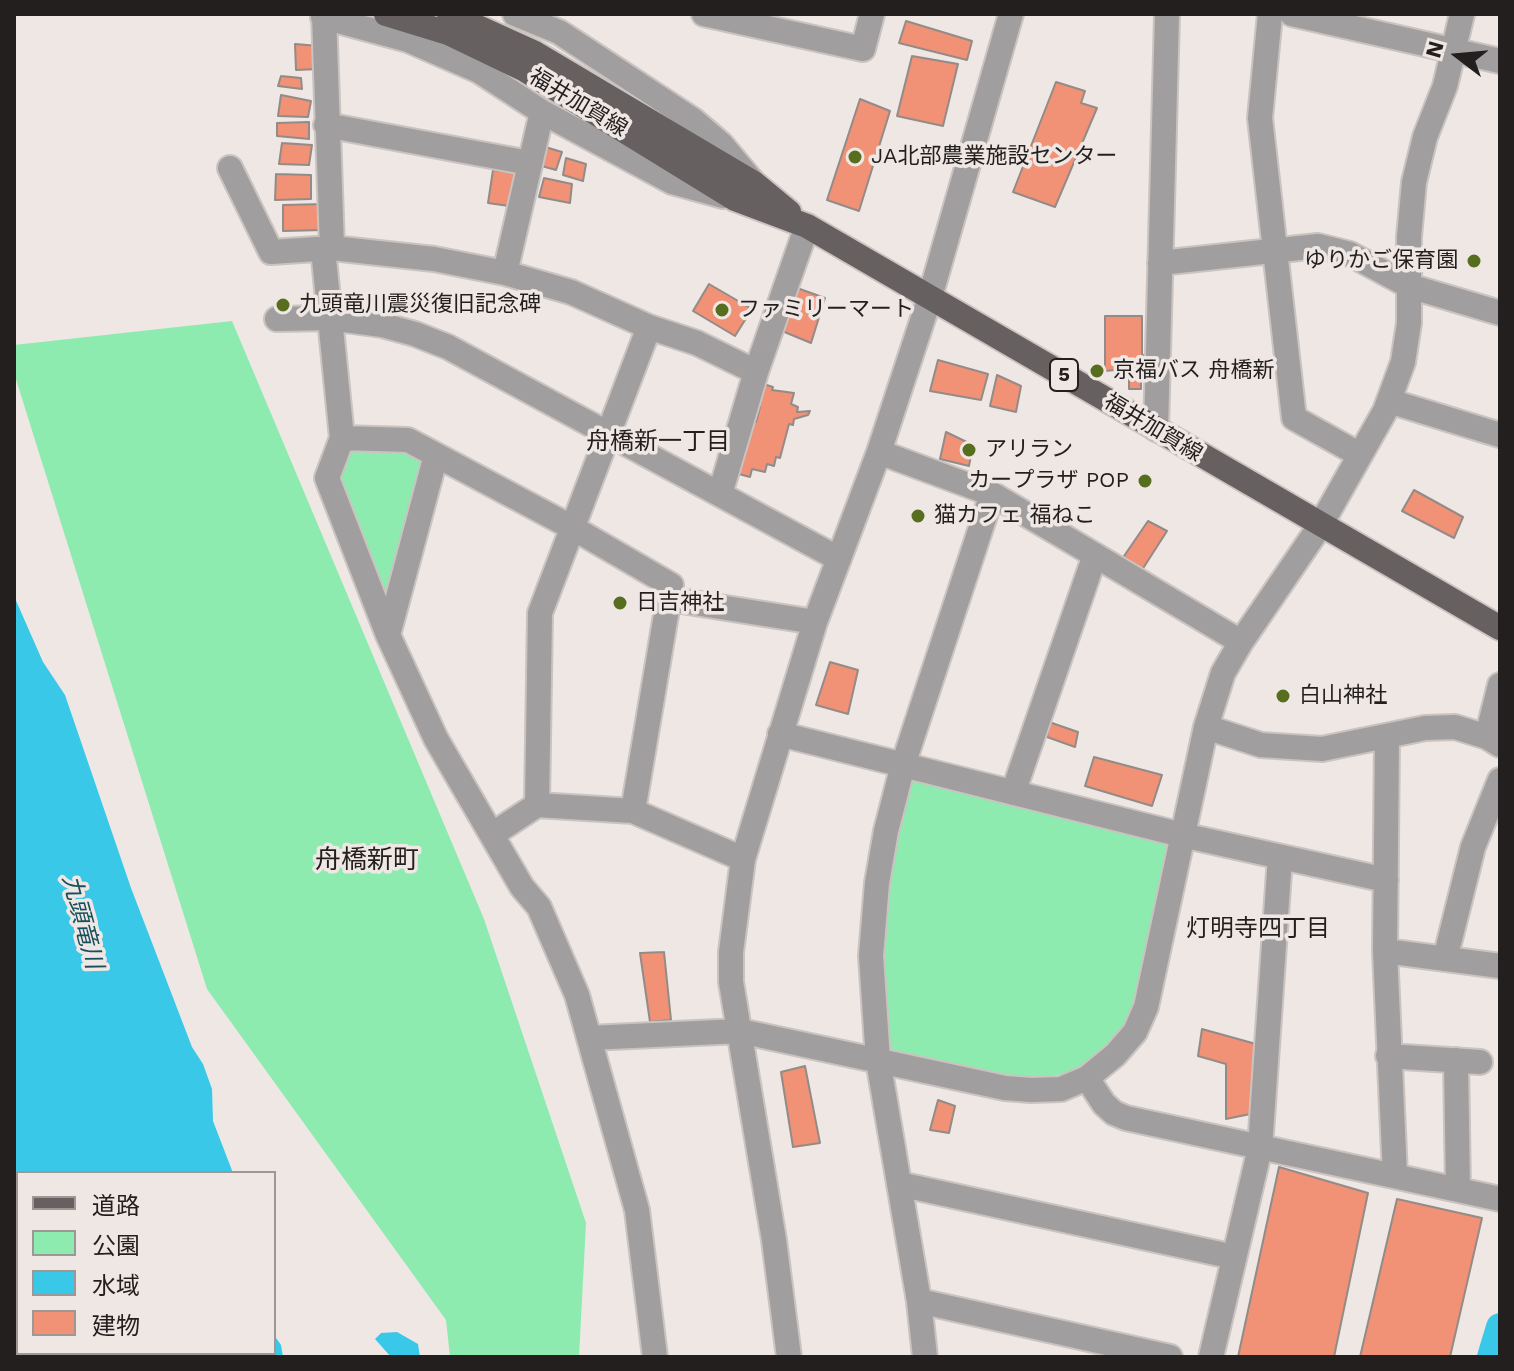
<!DOCTYPE html>
<html>
<head>
<meta charset="utf-8">
<style>
  body { margin:0 }
  #map { position:relative; width:1514px; height:1371px; overflow:hidden; background:#efe7e4; font-family:"Work Sans","Noto Sans JP",sans-serif }
  canvas { display:block }
  .frame { position:absolute; inset:0; border:16px solid #221f1e; pointer-events:none }
  .legend { position:absolute; left:16px; top:1171px; width:260px; height:184px; box-sizing:border-box; background:#efe7e4; border:2px solid #9d9795; margin:0; padding:10px 14px; list-style:none; font-size:24px; color:#221f1e }
  .legend li { display:flex; align-items:center; gap:16px; height:40px }
  .legend b { width:40px; border:2px solid #9d9795 }
  .north { position:absolute; left:1418px; top:16px; width:80px; height:80px; -webkit-text-stroke:6px #efe7e4; paint-order:stroke; rotate:286deg; font-size:22px; font-weight:700; line-height:32px; text-align:center; color:#221f1e }
  .north::after { content:''; display:block; margin:auto; width:28px; height:36px; background:#221f1e; clip-path:polygon(50% 0,100% 100%,50% 72%,0 100%) }
</style>
</head>
<body>
<div id="map">
<canvas width="1514" height="1371"></canvas>
<div class="frame"></div>
<ul class="legend">
<li><b style="height:10px;background:#666061"></b>道路</li>
<li><b style="height:22px;background:#8debaf"></b>公園</li>
<li><b style="height:22px;background:#3ac8e8"></b>水域</li>
<li><b style="height:22px;background:#f19175"></b>建物</li>
</ul>
<div class="north">N</div>
</div>
<script>
const ctx = document.querySelector('canvas').getContext('2d');
ctx.lineJoin = 'round';
function paint(path, color) { ctx.fillStyle = color; ctx.fill(path, 'evenodd'); }
const poly = rows => new Path2D(rows.map(r => 'M' + r).join(''));
function stroke(path, color, width, dash) { ctx.strokeStyle = color; ctx.lineWidth = width; ctx.lineCap = dash ? 'butt' : 'round'; ctx.setLineDash(dash || []); ctx.stroke(path); }
function label(font, color, halo, rows, align = 'center') {
  ctx.font = font + ' "Work Sans","Noto Sans JP",sans-serif'; ctx.lineWidth = 7; ctx.setLineDash([]); ctx.textBaseline = 'middle'; ctx.strokeStyle = halo; ctx.fillStyle = color; for (const [text, x, y, turn = 0] of rows) {
    ctx.save(); ctx.translate(x, y); ctx.rotate((+turn || 0) * Math.PI / 180); ctx.textAlign = isNaN(turn) ? turn : align; if (halo) ctx.strokeText(text, 0, 0); ctx.fillText(text, 0, 0); ctx.restore();
  }
}
const green = poly([
  [232,321,484,919,586,1223,579,1357,450,1357,446,1320,207,989,14,373,14,345],
  [342,438,436,455,384,626,331,477],
  [903,765,1177,834,1146,1007,1087,1068,1044,1078,1021,1078,878,1060,871,956]
]);
const water = poly([
  [14,596,43,662,65,695,131,888,192,1047,203,1064,212,1089,213,1121,233,1173,18,1173,18,1181,14,1169],
  [397,1332,418,1344,420,1357,391,1357,375,1339,381,1333],
  [274,1335,281,1345,283,1357,61,1357,60,1353,274,1353]
]);
const river = poly([
  [1491,1357,1500,1327]
]);
const building = poly([
  [906,21,972,41,967,60,899,43,906,21],
  [295,44,319,46,319,69,296,70,295,44],
  [912,56,958,64,943,126,897,116,912,56],
  [281,76,301,78,302,89,278,86,281,76],
  [1056,82,1085,91,1081,103,1097,108,1055,207,1013,192,1056,82],
  [281,95,311,101,308,117,278,116,281,95],
  [860,99,890,111,859,211,827,200,860,99],
  [309,122,309,139,277,136,277,123,309,122],
  [282,143,312,145,309,165,279,164,282,143],
  [542,146,562,152,556,170,538,165,542,146],
  [566,158,586,164,583,181,563,175,566,158],
  [493,170,516,173,509,206,488,203,493,170],
  [276,174,311,175,311,199,275,200,276,174],
  [544,178,572,184,570,203,539,197,544,178],
  [325,204,324,230,283,231,283,205,325,204],
  [709,284,752,309,735,336,693,311,709,284],
  [797,288,825,298,811,343,782,331,797,288],
  [1105,316,1142,316,1142,354,1148,360,1141,368,1141,389,1129,389,1129,377,1115,377,1115,370,1105,371,1105,316],
  [938,360,988,374,981,400,930,391,938,360],
  [997,375,1021,386,1016,412,990,406,997,375],
  [760,383,773,387,772,390,794,393,791,404,798,407,797,412,810,411,808,415,794,419,793,425,789,424,780,458,776,457,774,466,767,464,765,472,752,469,750,477,735,473,750,421,756,422,760,407,756,406,760,383],
  [946,432,973,445,969,466,940,459,946,432],
  [1414,490,1463,517,1454,538,1402,511,1414,490],
  [1148,521,1167,531,1142,570,1122,559,1148,521],
  [830,662,858,670,848,714,816,705,830,662],
  [1049,722,1078,732,1075,747,1047,737,1049,722],
  [1094,757,1162,775,1152,806,1085,786,1094,757],
  [664,952,671,1020,650,1022,640,953,664,952],
  [1202,1029,1256,1044,1260,1112,1226,1119,1226,1064,1198,1056,1202,1029],
  [805,1066,820,1143,793,1147,781,1072,805,1066],
  [938,1100,955,1106,949,1133,930,1130,938,1100],
  [1279,1167,1368,1193,1334,1357,1238,1357,1279,1167],
  [1397,1199,1482,1218,1450,1357,1360,1357,1397,1199]
]);
const minor = poly([
  [324,14,332,248],
  [515,14,559,32,693,120,721,144,752,181],
  [704,14,863,49,872,14],
  [1270,14,1260,118,1294,418,1360,455],
  [1292,14,1500,61],
  [323,17,408,40,479,71,542,112,672,182,723,196],
  [326,125,529,163],
  [230,168,271,252,332,248,434,259,505,273,571,292,649,327,697,343,756,372],
  [323,249,342,438,327,478,388,635,436,739,522,887,539,907,577,995,637,1210,655,1357],
  [1160,263,1318,246,1350,254,1409,286,1500,313],
  [505,273,542,112],
  [277,319,330,318,382,325,415,334,448,347,839,559],
  [1389,401,1500,435],
  [1156,429,1167,14],
  [342,438,408,440,573,528,671,585,633,811],
  [879,452,992,494,1241,642],
  [720,494,756,372,807,226],
  [669,599,815,622],
  [388,635,436,455],
  [1206,727,1261,745,1322,749,1425,728,1455,727,1487,737,1500,745],
  [780,734,1182,835,1386,880],
  [1387,736,1385,951,1395,1176],
  [1487,737,1500,685],
  [1013,793,1095,555],
  [537,805,540,613,649,327],
  [493,834,537,805,633,811,743,859],
  [1385,951,1500,966],
  [1445,959,1473,847,1500,780],
  [589,1038,740,1031,1005,1088,1031,1090,1061,1089,1087,1078,1115,1055,1135,1032,1146,1007,1206,727,1223,673,1241,642,1320,526,1385,411,1403,362,1409,323,1409,237,1414,182,1425,137,1445,86,1462,14],
  [1388,1056,1480,1062],
  [1456,1060,1458,1190],
  [1087,1078,1104,1104,1114,1113,1126,1118,1500,1199],
  [899,1184,1234,1257],
  [919,1301,1170,1357],
  [789,1357,774,1240,731,982,731,952,743,859,815,622,879,452,930,297,1011,14],
  [925,1357,919,1301,878,1060,871,956,877,883,886,831,903,765,992,494],
  [1211,1357,1260,1148,1280,857]
]);
const major = poly([
  [386,14,448,33,525,70,735,199,807,226,1500,628],
  [449,14,535,53,754,183,789,212]
]);
const markers = [
  [855,157,8,"#576e1f"],
  [1474,261,8,"#576e1f"],
  [283,305,8,"#576e1f"],
  [722,310,8,"#576e1f"],
  [1097,371,8,"#576e1f"],
  [969,450,8,"#576e1f"],
  [1145,481,8,"#576e1f"],
  [918,516,8,"#576e1f"],
  [620,603,8,"#576e1f"],
  [1283,696,8,"#576e1f"]
];
const shields = [
  [1064,375,28]
];
const shieldNames = [
  ["5",1064,375]
];
const streetNames = [
  ["福井加賀線",578,103,31],
  ["福井加賀線",1153,428,31]
];
const poiNames = [
  ["JA北部農業施設センター",871,157],
  ["ゆりかご保育園",1458,261,"right"],
  ["九頭竜川震災復旧記念碑",299,305],
  ["ファミリーマート",738,310],
  ["京福バス 舟橋新",1113,371],
  ["アリラン",985,450],
  ["カープラザ POP",1129,481,"right"],
  ["猫カフェ 福ねこ",934,516],
  ["日吉神社",636,603],
  ["白山神社",1299,696]
];
const neighbourhoodNames = [
  ["舟橋新一丁目",658,442],
  ["灯明寺四丁目",1258,929]
];
const waterNames = [
  ["九頭竜川",82,922,75]
];
const quarterNames = [
  ["舟橋新町",367,860]
];
paint(green, '#8debaf');
paint(water, '#3ac8e8');
stroke(river, '#3ac8e8', 28);
paint(building, '#f19175');
stroke(building, '#928b88', 2);
stroke(minor, '#cac3c0', 28);
stroke(major, '#cac3c0', 28);
stroke(minor, '#a19e9f', 24);
stroke(major, '#666061', 24);
for (const [x, y, r, color] of markers) { const dot = new Path2D(); dot.arc(x, y, r, 0, 2 * Math.PI); ctx.fillStyle = color; ctx.fill(dot); stroke(dot, '#efe7e4', 3); }
for (const [x, y, w] of shields) { const box = new Path2D(); box.roundRect(x - w / 2, y - 16, w, 32, 6); ctx.fillStyle = '#efe7e4'; ctx.fill(box); stroke(box, '#221f1e', 2); }
label('bold 20px', '#221f1e', null, shieldNames);
label('22px', '#221f1e', '#efe7e4', streetNames);
label('22px', '#221f1e', '#efe7e4', poiNames, 'left');
label('24px', '#221f1e', '#efe7e4', neighbourhoodNames);
label('italic 24px', '#16505e', '#efe7e4', waterNames);
label('26px', '#221f1e', '#efe7e4', quarterNames);
</script>
</body>
</html>
